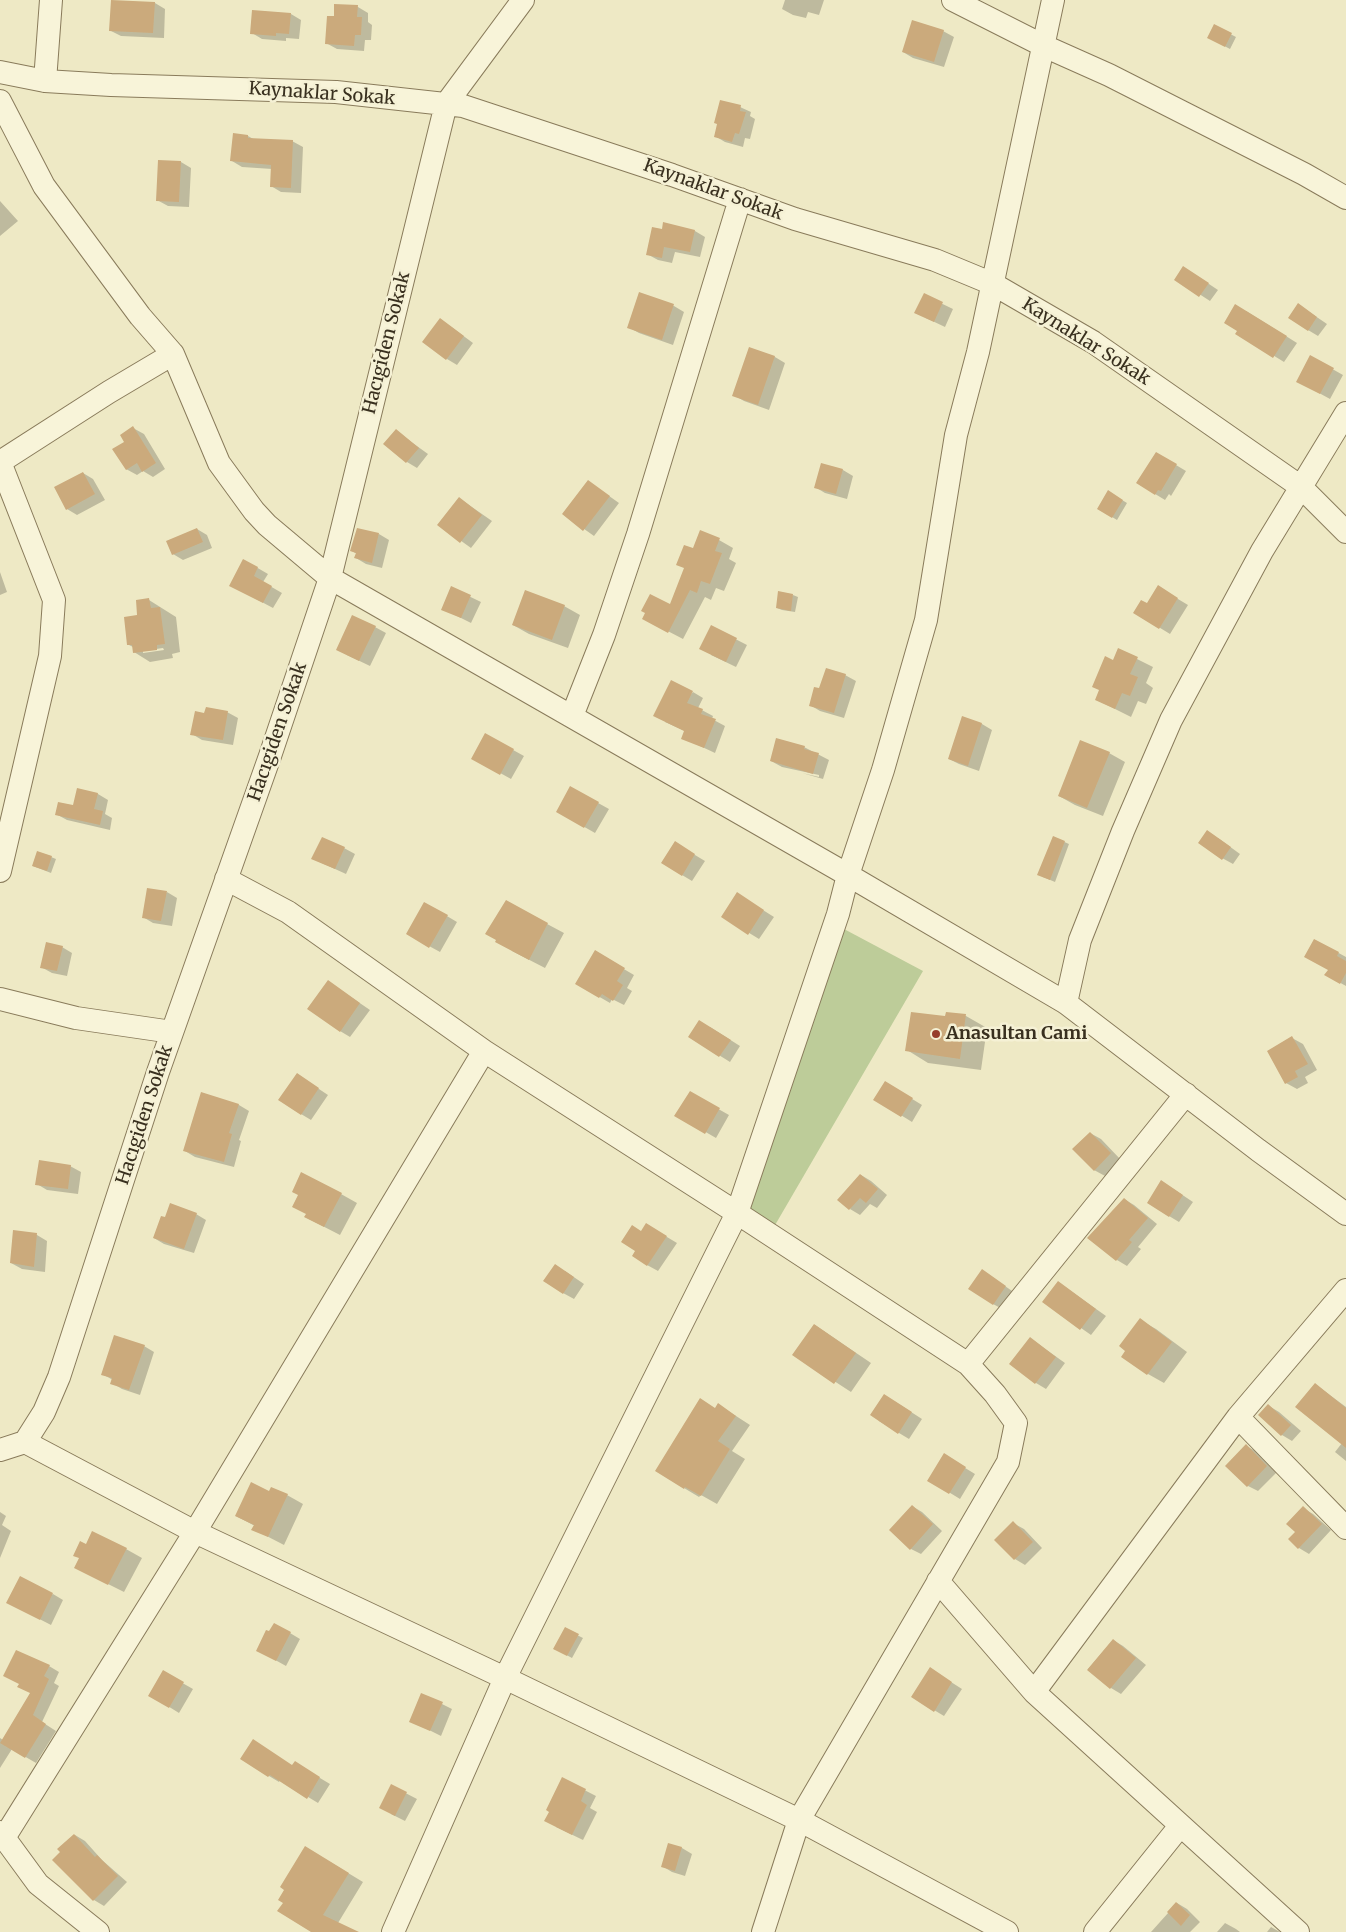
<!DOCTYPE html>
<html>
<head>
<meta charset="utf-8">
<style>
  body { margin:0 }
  canvas { display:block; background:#eee9c5 }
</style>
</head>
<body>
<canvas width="1346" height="1932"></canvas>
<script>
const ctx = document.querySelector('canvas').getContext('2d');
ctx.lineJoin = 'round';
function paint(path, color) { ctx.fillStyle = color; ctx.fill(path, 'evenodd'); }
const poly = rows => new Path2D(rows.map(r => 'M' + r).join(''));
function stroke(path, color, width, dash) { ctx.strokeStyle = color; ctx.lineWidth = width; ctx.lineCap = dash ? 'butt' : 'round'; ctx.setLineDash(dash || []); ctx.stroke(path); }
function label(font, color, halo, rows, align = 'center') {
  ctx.font = font + ' Merriweather,serif'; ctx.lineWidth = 5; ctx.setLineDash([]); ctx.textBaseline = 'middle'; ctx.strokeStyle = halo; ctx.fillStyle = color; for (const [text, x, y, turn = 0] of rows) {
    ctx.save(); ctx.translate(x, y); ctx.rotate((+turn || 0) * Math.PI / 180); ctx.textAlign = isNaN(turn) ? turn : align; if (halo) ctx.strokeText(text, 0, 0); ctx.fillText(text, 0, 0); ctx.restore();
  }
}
const green = poly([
  [844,929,923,971,771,1232,744,1205]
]);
const shadow = poly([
  [785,0,824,0,819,15,808,12,806,18,793,15,782,9],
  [112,1,155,3,165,9,164,38,121,36,111,31],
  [336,5,358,7,368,13,368,22,372,25,371,40,365,40,364,51,337,49,326,43,335,18],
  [291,14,301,20,299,39,286,38,286,41,262,39,252,33],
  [1215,26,1236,37,1230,49,1209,38],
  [943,31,954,37,944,67,913,58,903,52],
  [740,107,751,112,750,116,755,119,750,139,745,138,743,147,725,142,715,136],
  [248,136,255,140,292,141,303,147,301,193,281,192,271,186,272,169,242,167,232,161],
  [159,161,181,162,191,168,189,207,168,206,157,200],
  [0,201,18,221,0,236],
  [663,230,695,231,705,237,700,257,675,252,672,263,658,260,647,254],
  [1194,274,1218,290,1210,301,1176,279],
  [640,294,674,306,684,312,673,345,639,333,628,327],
  [924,295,953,309,945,327,926,318],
  [1299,305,1327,324,1318,336,1308,330],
  [1246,311,1297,343,1284,362,1237,333],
  [450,326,473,343,457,365,447,359],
  [750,348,775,357,785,363,769,410,744,401,734,395],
  [1311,357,1343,375,1330,399,1308,387],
  [133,428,144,434,165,469,153,477,143,471,137,475,126,469,125,442],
  [396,431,428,454,417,468,407,462,385,444],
  [1156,453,1186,471,1171,496,1169,494,1165,500,1137,483],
  [822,464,843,470,853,476,847,499,825,493,815,487],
  [83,473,93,479,105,500,77,515,67,509],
  [588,481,619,503,594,536,563,514],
  [1109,492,1127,503,1117,520,1099,509],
  [459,498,492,521,471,548,439,525],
  [197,529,207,535,212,548,183,560,173,554],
  [379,534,389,540,382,568,366,564,356,558,357,554,352,551],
  [719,540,733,548,729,559,736,563,724,591,716,588,711,600,705,597,683,639,658,626,670,606,694,549],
  [244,560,268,574,263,582,282,593,273,608,241,591],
  [0,572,7,592,0,595],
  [1158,587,1188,605,1170,634,1134,612,1147,605],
  [452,588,481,602,471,623,443,609],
  [793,595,798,597,795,612,782,610,777,608],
  [149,600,176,617,180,652,172,654,173,658,150,662,134,652,133,647,129,645,139,616],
  [163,648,164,650,143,653,143,651],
  [564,606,580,615,568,648,529,634,513,625],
  [375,627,386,633,370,666,347,655],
  [712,627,747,645,736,667,711,655],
  [1119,650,1153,667,1146,683,1153,688,1146,704,1138,701,1131,717,1097,700],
  [845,675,856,681,844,718,820,711,810,705,820,690],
  [693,692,703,698,698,708,713,716,712,719,725,726,715,753,683,738,685,731,665,722],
  [227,712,238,718,233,745,202,740,192,734,206,714],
  [963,718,982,724,992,730,979,771,959,764,949,759],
  [486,735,524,756,511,779,473,758],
  [804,747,829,760,823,779,802,773,819,777,819,775,782,767,771,761],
  [1109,753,1125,762,1103,816,1075,805,1059,796],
  [571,788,609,809,595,833,558,812],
  [78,789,98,794,108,800,105,814,112,818,110,830,67,820,56,814,74,806],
  [1053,837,1069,844,1055,882,1043,877],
  [1218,838,1240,854,1233,864,1222,858],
  [344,848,355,854,346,874,313,859],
  [685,849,705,861,692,881,682,875],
  [51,857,56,859,51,873,33,866],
  [167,892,177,898,172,926,153,923,143,917],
  [747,900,774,917,759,939,723,917],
  [506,902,564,933,545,968,512,951],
  [425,903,457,922,440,952,407,934],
  [1315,940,1346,957,1346,986,1326,975,1329,969],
  [62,947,72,953,67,976,52,973,41,967],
  [595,952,634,975,627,988,632,991,624,1005,612,999,610,1003,577,984],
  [329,982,370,1010,350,1037,340,1031],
  [947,1013,966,1016,987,1028,981,1070,928,1063,907,1050,946,1018],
  [710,1027,740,1046,730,1062,690,1037],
  [1292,1038,1303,1044,1317,1070,1305,1077,1308,1083,1297,1089,1286,1083],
  [307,1081,328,1095,311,1120,301,1114],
  [896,1089,922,1105,912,1122,875,1099],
  [202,1093,239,1105,249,1111,239,1140,241,1141,234,1167,195,1157,185,1151],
  [690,1093,729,1115,716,1138,676,1115],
  [1090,1133,1101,1139,1121,1160,1105,1176,1094,1170],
  [70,1166,81,1172,78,1194,47,1190,37,1184],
  [861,1175,871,1181,887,1195,877,1208,870,1204,860,1215,850,1209],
  [1172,1188,1193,1202,1179,1222,1169,1216],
  [341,1194,357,1203,340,1235,305,1217],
  [1124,1199,1134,1205,1157,1224,1138,1247,1141,1249,1127,1266,1117,1260,1089,1237],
  [196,1214,206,1220,194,1253,164,1244,154,1238],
  [657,1231,677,1243,658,1271,647,1265,642,1232],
  [15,1232,37,1235,47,1241,45,1272,22,1269,11,1263],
  [565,1271,584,1284,574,1299,563,1293],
  [992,1277,1015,1293,1004,1310,993,1304],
  [1058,1282,1106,1316,1091,1335,1044,1302],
  [1140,1320,1156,1329,1187,1352,1164,1383,1148,1374],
  [815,1325,871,1363,851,1392,794,1355],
  [1030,1338,1065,1363,1046,1389,1036,1383],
  [144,1346,154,1352,140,1395,122,1389,112,1383,113,1380,102,1374],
  [1315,1384,1346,1407,1346,1461,1335,1452,1342,1443],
  [894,1401,922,1419,909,1439,879,1421],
  [719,1405,750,1425,732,1451,745,1459,717,1504,701,1495,699,1497,684,1488],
  [1269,1406,1279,1412,1301,1431,1292,1441,1282,1435],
  [1246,1446,1256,1451,1277,1472,1258,1491,1248,1486],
  [944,1455,975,1474,960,1499,929,1480],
  [287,1495,303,1504,284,1545,253,1529,255,1526,236,1516],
  [912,1506,922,1512,942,1531,921,1554,911,1549],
  [1303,1508,1313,1514,1331,1530,1309,1554,1299,1548,1297,1532],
  [0,1512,6,1516,2,1525,11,1531,0,1558],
  [1013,1523,1024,1529,1042,1548,1025,1565,1015,1559],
  [87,1546,126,1549,142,1558,124,1592,92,1576,80,1558],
  [53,1594,63,1600,51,1625,18,1608],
  [565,1629,583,1638,572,1658,555,1649],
  [270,1633,290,1633,300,1639,286,1666,268,1656],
  [1113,1640,1123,1646,1146,1665,1121,1694,1111,1688,1088,1669],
  [49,1666,59,1672,54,1683,59,1686,42,1722,56,1731,36,1763,12,1749,0,1768,0,1738,3,1740,31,1693,20,1684],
  [163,1672,193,1689,179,1713,150,1695],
  [940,1675,962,1689,944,1716,934,1710],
  [442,1704,452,1709,441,1736,411,1721],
  [242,1759,305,1769,330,1784,318,1803,280,1780,279,1782,269,1776],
  [563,1779,596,1796,590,1808,597,1812,583,1840,556,1827],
  [392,1786,417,1799,405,1821,391,1814],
  [75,1835,85,1841,102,1860,127,1882,104,1906,94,1900,54,1860],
  [669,1844,682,1848,692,1854,685,1876,672,1872,662,1866],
  [320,1856,363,1882,338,1923,356,1932,313,1932],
  [1177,1903,1187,1909,1200,1922,1190,1932,1151,1932],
  [1225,1923,1236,1929,1240,1932,1217,1932],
  [1271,1927,1280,1932,1267,1932]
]);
const building = poly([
  [111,0,155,2,153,33,109,31],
  [334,4,358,5,357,17,362,17,361,35,355,35,354,46,325,44,327,16,334,16],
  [252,10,291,13,289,34,276,33,276,36,250,34],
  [912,20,944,30,934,62,902,52],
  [1214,24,1232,33,1225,47,1207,38],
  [720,100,741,105,740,111,746,112,739,134,735,133,732,142,714,137,717,124,714,123],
  [233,133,248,135,248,138,293,140,291,188,270,187,271,165,230,161],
  [158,160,181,161,179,202,156,201],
  [663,222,695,230,690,252,664,247,662,258,646,255,652,227,662,229],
  [1183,266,1209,283,1199,297,1174,280],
  [639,292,674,304,662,340,627,328],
  [924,293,943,302,934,322,914,313],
  [1298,303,1317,317,1308,331,1288,318],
  [1235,304,1287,336,1273,358,1235,334,1237,331,1224,323],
  [440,318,464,336,446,360,422,342],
  [749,347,775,356,758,405,732,396],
  [1310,355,1334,368,1320,394,1296,382],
  [133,426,156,463,142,472,137,463,126,470,112,449,124,442,120,435],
  [396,429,419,448,406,463,383,444],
  [1156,452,1177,464,1161,491,1158,490,1155,495,1136,483],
  [821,463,843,469,836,494,814,488],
  [83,472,95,494,66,510,54,487],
  [588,480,610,496,583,531,562,514],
  [1108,490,1123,500,1112,518,1097,509],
  [459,497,482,515,460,543,437,525],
  [197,528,203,542,172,555,166,541],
  [357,528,379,533,372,563,354,558,356,553,350,551],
  [700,530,720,538,715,551,722,553,710,584,701,581,697,593,690,590,668,633,642,619,645,613,641,611,650,594,670,604,684,568,676,565,684,545,693,548],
  [243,559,258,567,254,576,272,586,263,603,229,586],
  [1158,585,1178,598,1159,629,1133,613,1141,600,1147,603],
  [451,586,471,595,461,618,441,610],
  [525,590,565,605,552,640,512,625],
  [778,591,793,594,791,611,776,608],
  [149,598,151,608,160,607,165,644,157,645,157,650,133,653,132,645,127,645,124,617,137,615,136,600],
  [352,615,376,626,359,661,336,650],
  [711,625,737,638,726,662,699,649],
  [1118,648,1138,657,1130,674,1138,677,1130,696,1122,693,1115,709,1095,700,1099,690,1092,687,1105,656,1113,660],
  [826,668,846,674,834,713,809,706,814,687,819,688],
  [671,680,693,691,687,703,703,709,701,714,716,719,704,748,681,739,684,731,653,716],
  [206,707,228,711,223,740,190,735,195,711,204,713],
  [962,716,982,723,968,766,948,759],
  [485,733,514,749,500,775,471,759],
  [776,738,805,746,804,749,819,753,813,774,770,761],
  [1080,740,1110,752,1087,808,1058,796],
  [570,786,599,802,584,828,556,812],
  [77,788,98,793,94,809,103,811,100,825,55,815,58,802,73,805],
  [1207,830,1231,847,1222,860,1198,843],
  [1053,836,1065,841,1050,880,1037,875],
  [322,837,345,847,335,869,311,859],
  [675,841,695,854,682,876,661,863],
  [37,851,52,856,47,871,32,866],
  [147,888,167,891,161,921,142,918],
  [737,892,764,910,748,935,721,917],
  [506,900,548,923,529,960,495,942,496,940,485,934],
  [424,902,448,915,429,948,406,934],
  [1314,939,1339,952,1337,956,1346,961,1346,973,1340,984,1324,975,1328,970,1304,957],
  [46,942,63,946,57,971,40,968],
  [595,950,625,968,617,981,623,985,613,1001,602,994,599,998,575,984],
  [328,980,360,1003,340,1032,307,1009],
  [911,1012,945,1016,946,1012,966,1014,960,1059,905,1051],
  [699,1020,731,1040,719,1057,688,1037],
  [1292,1036,1308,1064,1295,1071,1298,1077,1285,1084,1267,1051],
  [297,1073,319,1088,301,1115,278,1100],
  [885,1081,913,1098,901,1117,873,1100],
  [690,1091,720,1108,705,1134,674,1116],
  [201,1092,239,1104,229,1133,232,1134,224,1162,183,1151],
  [1090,1132,1111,1153,1094,1171,1072,1149],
  [39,1160,71,1165,68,1189,35,1185],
  [301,1172,342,1193,324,1227,304,1217,306,1214,292,1207,298,1195,292,1192],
  [860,1174,878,1189,866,1203,860,1198,849,1210,837,1200],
  [1161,1180,1183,1195,1169,1217,1147,1203],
  [1124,1198,1148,1218,1129,1240,1132,1242,1116,1261,1087,1238],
  [170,1203,197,1213,184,1249,153,1238,161,1216,165,1217],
  [646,1223,667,1236,647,1266,632,1256,635,1251,621,1242,632,1225,641,1231],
  [13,1230,37,1233,34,1267,10,1263],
  [555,1264,574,1277,563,1294,543,1281],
  [982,1269,1006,1286,993,1305,968,1289],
  [1058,1281,1096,1309,1080,1330,1042,1302],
  [1140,1318,1172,1342,1147,1375,1121,1357,1125,1351,1119,1346],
  [814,1324,856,1353,834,1384,792,1355],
  [114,1335,145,1345,129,1390,110,1384,112,1378,101,1375],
  [1030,1337,1056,1357,1035,1384,1009,1364],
  [1315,1383,1346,1408,1346,1448,1295,1407],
  [884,1394,912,1412,898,1434,870,1415],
  [700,1398,715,1408,718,1403,736,1416,718,1441,730,1449,701,1496,685,1487,684,1489,655,1471],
  [1268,1404,1291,1425,1281,1436,1258,1415],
  [1246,1444,1267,1466,1247,1487,1225,1466],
  [944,1453,966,1467,949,1494,927,1481],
  [251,1482,269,1491,271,1487,288,1494,268,1537,251,1530,254,1525,235,1516],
  [912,1505,933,1524,910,1550,889,1530],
  [1303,1506,1322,1524,1298,1549,1288,1539,1295,1532,1286,1524],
  [1013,1521,1033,1542,1014,1560,994,1540],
  [92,1531,127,1548,108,1585,74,1568,79,1558,73,1556,80,1541,86,1544],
  [20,1576,53,1593,40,1620,6,1603],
  [274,1623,291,1632,276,1661,256,1651,266,1630,269,1631],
  [565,1627,579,1634,567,1656,553,1649],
  [1113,1639,1136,1658,1110,1689,1087,1670],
  [16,1650,50,1665,44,1676,49,1679,33,1715,46,1724,25,1758,0,1743,30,1693,17,1687,19,1684,3,1676],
  [930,1667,952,1682,934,1712,911,1697],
  [163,1670,184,1682,169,1708,148,1696],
  [421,1693,443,1702,430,1731,409,1722],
  [253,1739,292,1765,295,1761,320,1777,307,1799,270,1775,268,1777,240,1759],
  [562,1777,586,1789,581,1801,587,1805,572,1835,544,1821,549,1812,546,1810],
  [391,1784,407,1792,395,1816,379,1808],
  [74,1834,95,1857,97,1855,118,1876,93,1901,52,1860,60,1852,57,1849],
  [668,1843,682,1847,675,1871,661,1867],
  [305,1846,349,1873,323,1915,359,1932,311,1932,277,1911,283,1903,278,1900,284,1890,280,1887],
  [1176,1902,1190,1915,1181,1926,1167,1912]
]);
const minor = poly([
  [953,0,1044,46,1109,75,1304,174,1346,198],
  [0,72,45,81,111,85,336,92,463,106,672,175,795,219,935,260,993,284,1093,342,1301,487,1346,532],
  [45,81,51,0],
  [0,101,44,186,140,316,173,354,219,463,254,511,267,525,330,578,848,875,1066,1003,1258,1150,1346,1214],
  [0,462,54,600,50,656,0,871],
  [0,462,109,392,173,354],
  [572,716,604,635,638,534,740,199],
  [226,879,288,912,484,1051],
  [0,999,76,1018,172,1032],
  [1066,1003,1080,940,1123,831,1171,720,1262,551,1346,413],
  [1346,1290,1238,1417,1346,1528],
  [1238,1417,1034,1692,1298,1932],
  [25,1442,195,1532,505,1678,799,1820,1007,1932],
  [0,1450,25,1442,44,1412,59,1377,158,1072,270,756,330,578,446,104,523,0],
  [938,1581,1034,1692],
  [0,1832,38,1884,98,1932],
  [4,1838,195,1532,484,1051,737,1213,968,1364],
  [393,1932,505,1678,737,1213,838,914,848,875,883,770,926,620,956,435,978,352,1053,0],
  [763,1932,799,1820,1008,1462,1016,1423,995,1394,968,1364,1186,1094],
  [1095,1932,1180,1826]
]);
const markers = [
  [936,1034,5,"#973e2c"]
];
const streetNames = [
  ["Kaynaklar Sokak",322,94,4],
  ["Kaynaklar Sokak",713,190,20],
  ["Kaynaklar Sokak",1086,342,32],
  ["Hacıgiden Sokak",387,343,-76],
  ["Hacıgiden Sokak",278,732,-71],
  ["Hacıgiden Sokak",145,1115,-72]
];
const poiNames = [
  ["Anasultan Cami",946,1034]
];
paint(green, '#bdcc99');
paint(shadow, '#0003');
paint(building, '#cbaa7c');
stroke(minor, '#897b5b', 24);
stroke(minor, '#f8f4d9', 22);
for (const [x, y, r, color] of markers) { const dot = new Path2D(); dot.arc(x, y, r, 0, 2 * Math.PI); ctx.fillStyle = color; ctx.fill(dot); stroke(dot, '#f5f1d5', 2); }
label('18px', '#39301f', '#f5f1d5', streetNames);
label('bold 18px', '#39301f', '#f5f1d5', poiNames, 'left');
</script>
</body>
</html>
